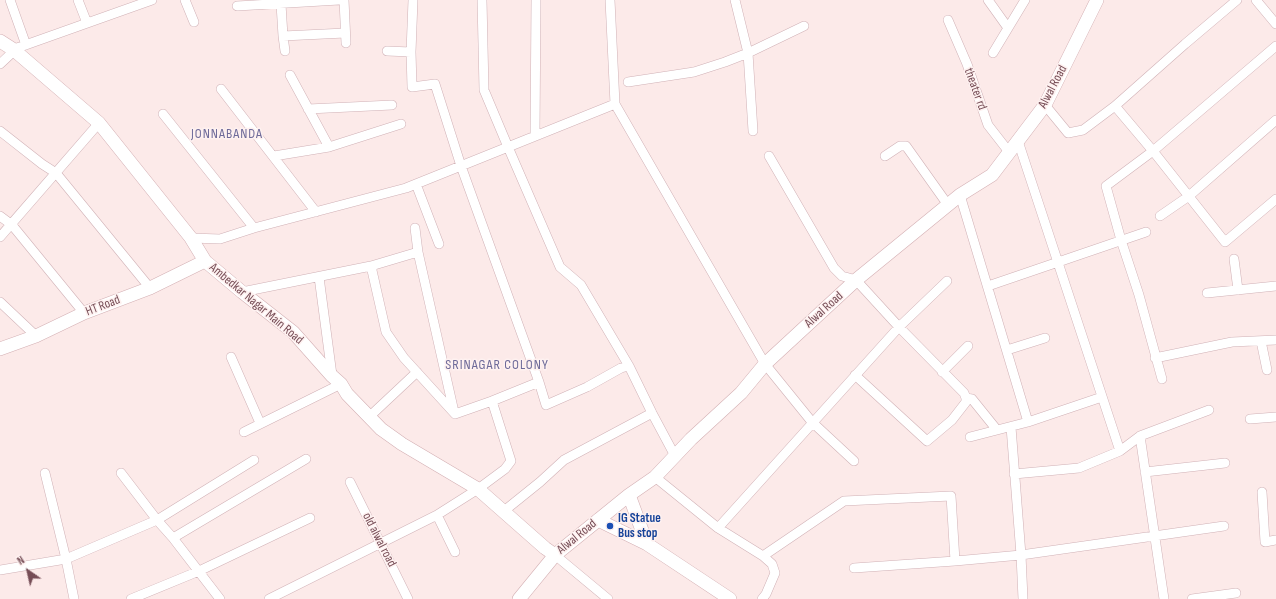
<!DOCTYPE html>
<html>
<head>
<meta charset="utf-8">
<style>
  body { margin:0 }
  #map { position:relative; width:1276px; height:599px; overflow:hidden; background:#fceae9; font-family:"Sofia Sans Condensed",sans-serif }
  canvas { display:block }
  .north { position:absolute; left:8px; top:551px; width:40px; height:40px; -webkit-text-stroke:3px #fef1f0; paint-order:stroke; rotate:326deg; font-size:11px; font-weight:700; line-height:16px; text-align:center; color:#764d56 }
  .north::after { content:''; display:block; margin:auto; width:14px; height:18px; background:#764d56; clip-path:polygon(50% 0,100% 100%,50% 72%,0 100%) }
</style>
</head>
<body>
<div id="map">
<canvas width="1276" height="599"></canvas>
<div class="north">N</div>
</div>
<script>
const ctx = document.querySelector('canvas').getContext('2d');
ctx.lineJoin = 'round';
const poly = rows => new Path2D(rows.map(r => 'M' + r).join(''));
function stroke(path, color, width, dash) { ctx.strokeStyle = color; ctx.lineWidth = width; ctx.lineCap = dash ? 'butt' : 'round'; ctx.setLineDash(dash || []); ctx.stroke(path); }
function label(font, color, halo, rows, align = 'center') {
  ctx.font = font + ' "Sofia Sans Condensed",sans-serif'; ctx.lineWidth = 3; ctx.setLineDash([]); ctx.textBaseline = 'middle'; ctx.strokeStyle = halo; ctx.fillStyle = color; for (const [text, x, y, turn = 0] of rows) {
    ctx.save(); ctx.translate(x, y); ctx.rotate((+turn || 0) * Math.PI / 180); ctx.textAlign = isNaN(turn) ? turn : align; if (halo) ctx.strokeText(text, 0, 0); ctx.fillText(text, 0, 0); ctx.restore();
  }
}
const street = poly([
  [10,0,26,45],
  [78,0,87,23],
  [185,0,194,22],
  [344,0,346,43],
  [413,0,411,52,412,87,435,84,461,166,539,382],
  [482,0,484,90,508,147,560,267,581,285,629,366,652,413,675,456],
  [610,0,615,104,765,364,812,422,854,461],
  [735,0,748,53,753,131],
  [988,0,1008,28],
  [1256,0,1276,24],
  [281,4,283,36,345,33],
  [237,6,339,0],
  [948,20,967,64,988,125,1009,152],
  [283,36,285,51],
  [387,51,411,52],
  [993,53,1025,0],
  [0,64,17,48,152,0],
  [290,75,329,147],
  [628,82,694,72,725,62,748,53,804,26],
  [221,89,316,212],
  [1045,105,1068,133,1083,130,1115,106,1185,44,1237,0],
  [1115,106,1153,151,1225,242,1276,199],
  [308,109,392,105],
  [163,114,254,228],
  [0,131,42,164,56,173,150,288],
  [535,135,536,0],
  [1018,141,1120,451],
  [274,156,329,147,401,124],
  [769,156,834,268,842,276,856,280,899,327,964,393,966,398,966,402,952,420,927,441,855,375],
  [885,156,900,146,906,146,948,205],
  [416,184,439,244],
  [960,195,1028,422],
  [0,216,12,225,84,313],
  [1160,216,1189,196,1276,120],
  [415,228,418,252,454,412],
  [0,237,99,123],
  [191,238,220,239,254,228,406,188,615,104],
  [1234,259,1238,290],
  [371,266,386,332,404,358,455,414,492,401,539,382,546,405,587,387,621,368,629,366],
  [319,277,332,375],
  [988,286,1146,232],
  [242,292,371,266,418,252],
  [1207,293,1276,286],
  [0,302,36,336],
  [1261,341,1267,370],
  [1007,350,1045,338],
  [231,357,260,423],
  [1155,358,1232,342,1276,340],
  [942,372,968,346],
  [1162,379,1139,295,1121,240,1106,186,1153,151,1276,46],
  [966,398,972,399,997,430],
  [369,417,417,372],
  [1250,419,1276,417],
  [1011,427,1021,555,1023,599],
  [244,432,341,384],
  [1140,436,1164,599],
  [970,437,1028,422,1102,397],
  [1145,472,1225,463],
  [45,473,66,559,74,599],
  [121,473,157,520,173,538,220,599],
  [1014,474,1079,468,1120,451,1140,436,1209,410],
  [655,477,718,528,763,556,844,501,951,496,955,561],
  [350,482,408,599],
  [1262,492,1265,542,1276,540],
  [504,511,540,482,564,460,652,413],
  [437,515,455,552],
  [718,528,899,327,947,281],
  [173,538,306,459],
  [555,555,608,599],
  [854,568,955,561,1021,555,1224,526],
  [0,570,66,559,157,520,254,460],
  [131,599,199,571,310,518],
  [269,599,437,515,478,489,505,469,511,461,492,401],
  [762,599,766,594,775,573,772,564,763,556],
  [1192,599,1236,593]
]);
const secondary = poly([
  [0,41,14,50,99,123,191,238,205,261,242,292,293,332,332,376,341,384,347,394,381,429,402,444,478,489,545,548,555,555],
  [0,349,36,336,84,313,150,288,205,261],
  [629,495,647,544],
  [598,520,647,544,730,599],
  [519,599,555,555,629,495,655,477,691,439,741,393,765,364,856,280,960,195,992,175,1045,105,1097,0]
]);
const markers = [
  [610,526,4,"#1a4fb4"]
];
const streetNames = [
  ["Alwal Road",1053,87,-62],
  ["theater rd",975,89,70],
  ["Ambedkar Nagar Main Road",256,304,40],
  ["HT Road",103,306,-21],
  ["Alwal Road",824,310,-42],
  ["Alwal Road",577,537,-39],
  ["old alwal road",379,540,63]
];
const transitNames = [
  ["IG Statue",618,519],
  ["Bus stop",618,534]
];
const neighbourhoodNames = [
  ["JONNABANDA",227,134],
  ["SRINAGAR COLONY",497,365]
];
stroke(street, '#d0b1b6', 10);
stroke(secondary, '#d3afb3', 14);
stroke(street, '#fff', 9);
stroke(secondary, '#fff', 13);
for (const [x, y, r, color] of markers) { const dot = new Path2D(); dot.arc(x, y, r, 0, 2 * Math.PI); ctx.fillStyle = color; ctx.fill(dot); stroke(dot, '#fef1f0', 1.5); }
label('13px', '#764d56', '#fef1f0', streetNames);
label('bold 13px', '#164399', '#fef1f0', transitNames, 'left');
ctx.letterSpacing = '1px';
label('14px', '#6e6a99', '#fef1f0', neighbourhoodNames);
ctx.letterSpacing = '0px';
</script>
</body>
</html>
